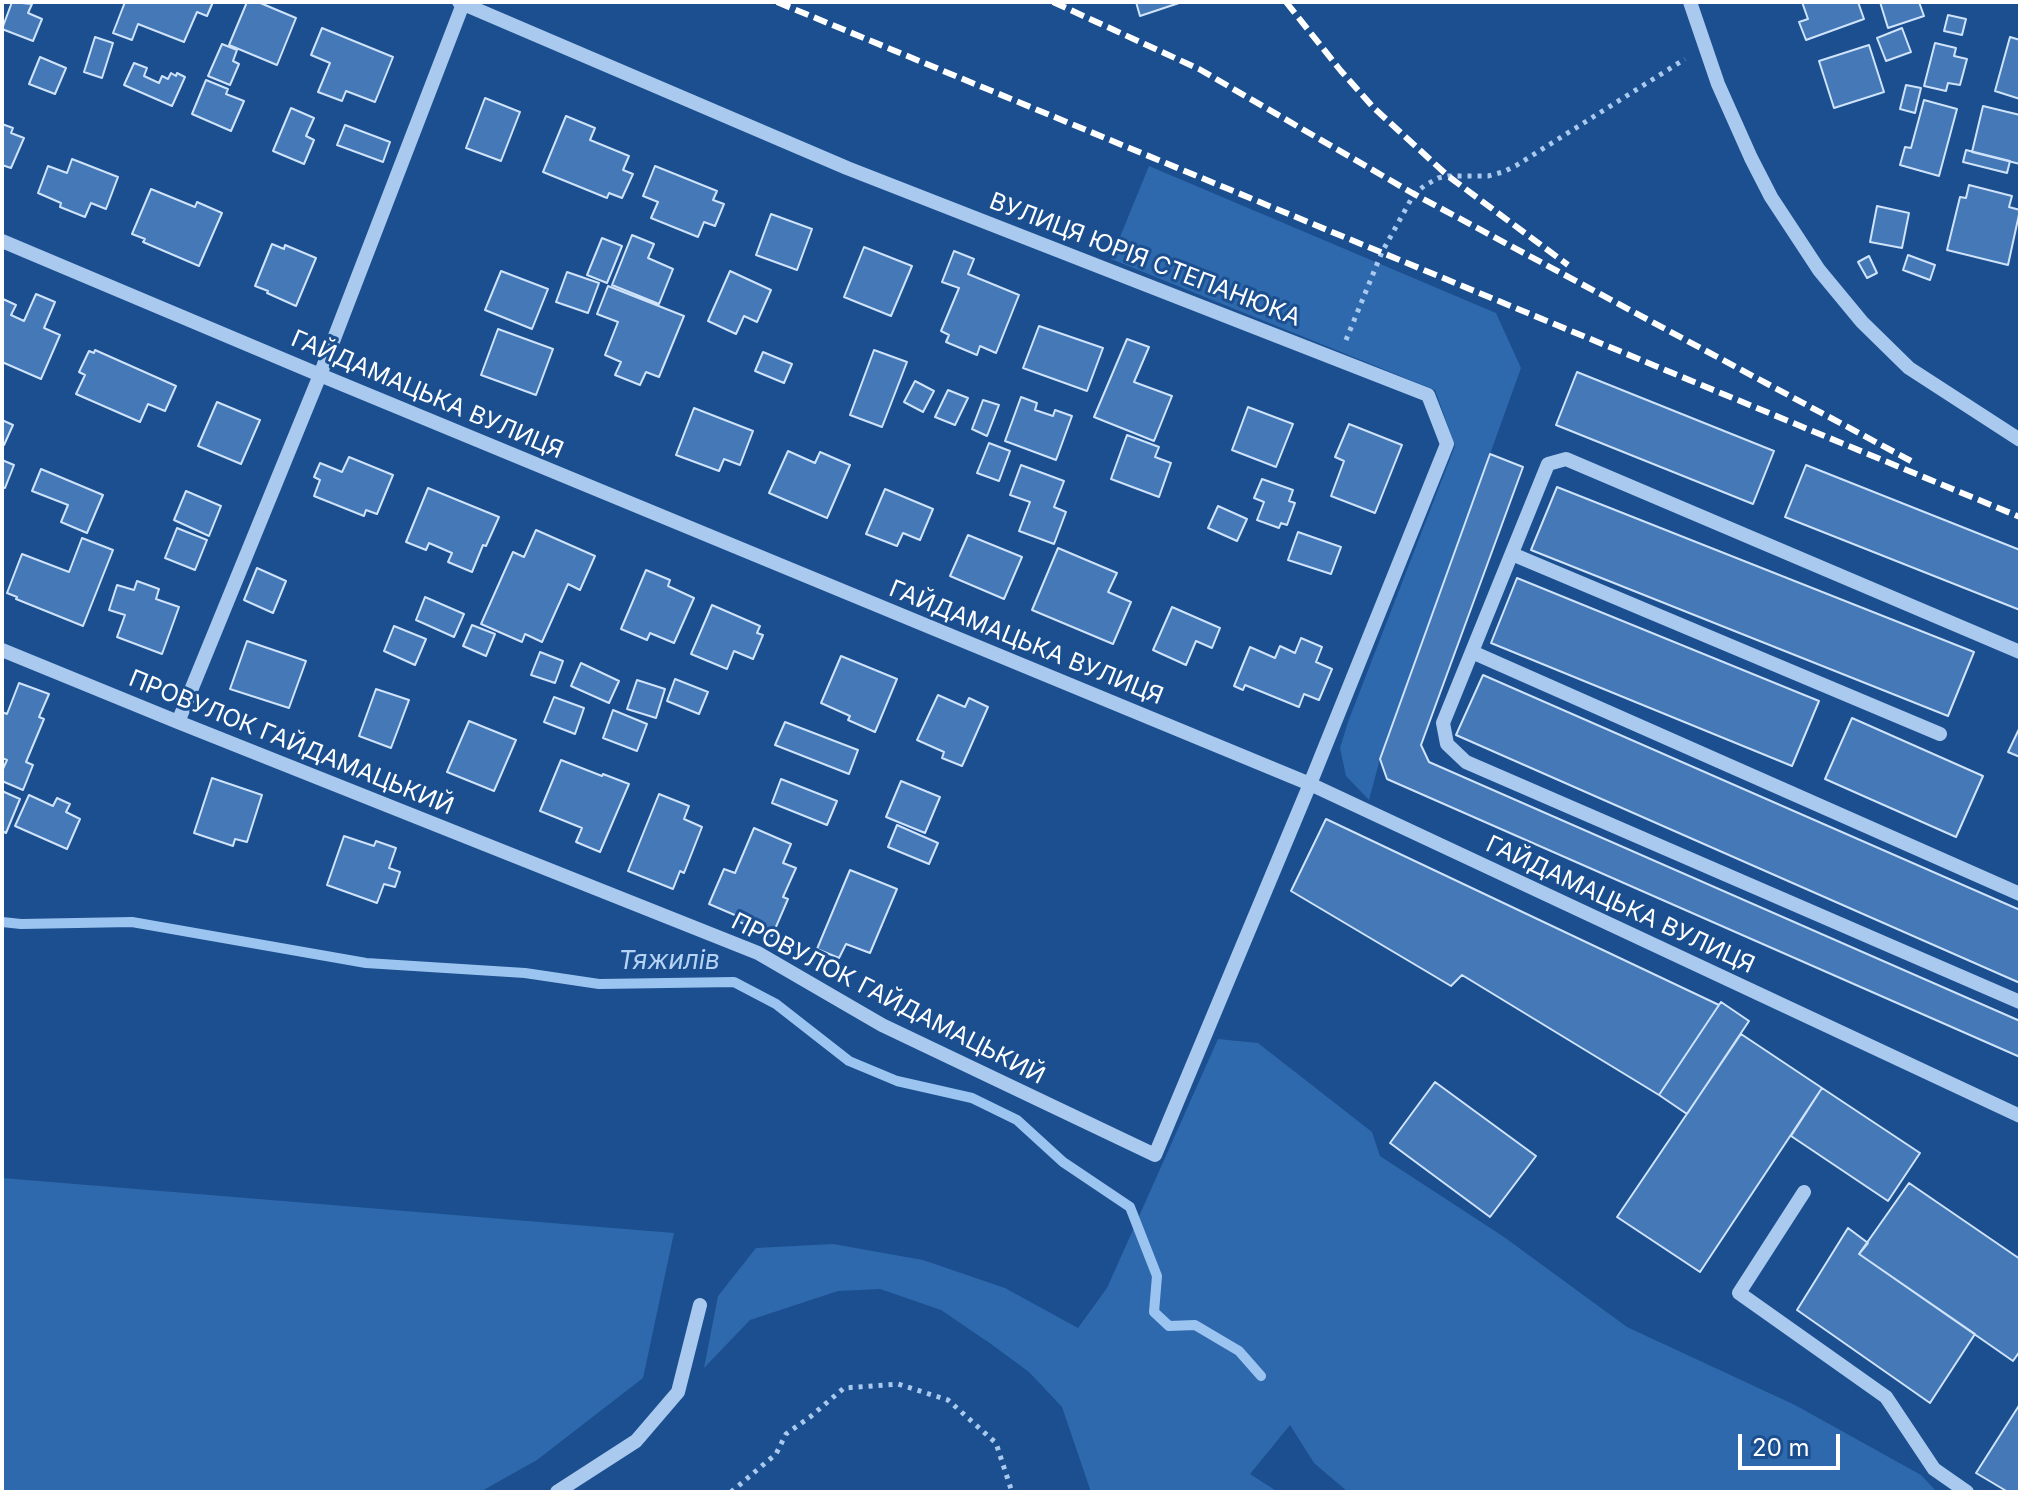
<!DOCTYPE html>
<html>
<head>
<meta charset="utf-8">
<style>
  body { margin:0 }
  #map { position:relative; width:2022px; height:1494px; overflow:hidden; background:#1b4f8f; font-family:Inter,sans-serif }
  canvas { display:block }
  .frame { position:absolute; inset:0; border:4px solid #fff; pointer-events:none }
  .scale { position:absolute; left:1738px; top:1434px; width:102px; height:36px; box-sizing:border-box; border:4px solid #fff; border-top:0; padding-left:10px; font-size:24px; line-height:28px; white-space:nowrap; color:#fff; -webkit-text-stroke:6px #1b4f8f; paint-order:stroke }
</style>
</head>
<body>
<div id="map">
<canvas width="2022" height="1494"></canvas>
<div class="frame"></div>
<div class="scale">20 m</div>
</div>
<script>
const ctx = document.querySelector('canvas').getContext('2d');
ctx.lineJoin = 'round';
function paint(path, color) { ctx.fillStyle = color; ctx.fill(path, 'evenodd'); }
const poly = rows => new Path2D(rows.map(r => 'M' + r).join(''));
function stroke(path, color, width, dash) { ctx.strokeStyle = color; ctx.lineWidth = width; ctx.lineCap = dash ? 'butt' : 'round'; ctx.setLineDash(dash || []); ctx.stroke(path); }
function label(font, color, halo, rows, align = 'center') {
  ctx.font = font + ' Inter,sans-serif'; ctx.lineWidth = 6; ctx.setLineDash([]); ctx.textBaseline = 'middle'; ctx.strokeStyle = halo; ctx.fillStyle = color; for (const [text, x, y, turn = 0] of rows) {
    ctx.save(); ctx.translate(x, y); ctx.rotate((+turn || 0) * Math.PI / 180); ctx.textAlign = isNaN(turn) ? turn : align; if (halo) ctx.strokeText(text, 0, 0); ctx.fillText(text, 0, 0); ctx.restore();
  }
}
const green = poly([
  [1149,166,1496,313,1521,368,1380,759,1369,800,1346,776,1340,748,1348,722,1455,446,1435,390,1111,259],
  [1218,1039,1258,1043,1372,1132,1380,1156,1504,1237,1627,1327,1795,1405,1921,1475,1937,1492,1348,1492,1314,1463,1290,1425,1250,1474,1278,1492,1091,1492,1062,1407,1029,1372,991,1344,941,1310,880,1289,838,1291,750,1320,704,1368,718,1296,756,1248,833,1244,923,1260,1005,1288,1078,1328,1107,1288],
  [2,1178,674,1233,643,1378,537,1460,480,1492,2,1492]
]);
const stream = poly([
  [2,922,21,924,132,922,366,963,525,973,599,984,734,982,776,1004,849,1061,897,1081,972,1098,1017,1120,1063,1162,1130,1207,1157,1276,1154,1312,1169,1326,1195,1325,1239,1351,1261,1376]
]);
const building = poly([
  [12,2,32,4,28,13,42,19,33,41,2,29,12,2],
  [125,2,213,2,207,16,197,12,184,42,138,24,132,40,113,33,125,2],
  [247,2,258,2,296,18,277,65,229,45,247,2],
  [1136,2,1182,2,1140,16,1136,2],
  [1802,2,1858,2,1864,19,1806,40,1799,22,1808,19,1802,2],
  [1880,2,1919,2,1924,16,1888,28,1880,2],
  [1948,15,1966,19,1962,35,1944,31,1948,15],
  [322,28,393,57,375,102,346,91,342,101,318,92,330,63,311,55,322,28],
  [1902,28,1911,52,1886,61,1877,38,1902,28],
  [95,37,113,43,102,78,84,72,95,37],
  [2010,37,2020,40,2020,99,1995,91,2010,37],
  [1935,43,1956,48,1954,56,1967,59,1960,85,1948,83,1946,91,1924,86,1935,43],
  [222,44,237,50,233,61,239,64,230,85,208,76,222,44],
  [1869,45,1884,92,1834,108,1819,61,1869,45],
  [40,57,66,68,55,94,29,84,40,57],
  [134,63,147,68,144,76,159,83,162,76,168,79,171,73,176,76,177,73,185,77,172,106,124,85,134,63],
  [206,80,228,89,226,94,244,101,231,131,192,114,206,80],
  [1906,85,1921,88,1915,113,1900,109,1906,85],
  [485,98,520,112,501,161,466,148,485,98],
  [1924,100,1957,109,1939,176,1900,165,1905,147,1911,148,1924,100],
  [1983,106,2020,115,2020,164,1972,152,1983,106],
  [291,108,314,118,306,136,314,140,304,164,273,151,291,108],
  [566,116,595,128,590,140,629,156,623,170,633,174,622,198,609,193,607,198,543,172,566,116],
  [2,124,13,128,11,133,24,138,11,168,2,165,2,124],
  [345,125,390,142,383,162,337,145,345,125],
  [1966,150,2010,161,2007,173,1963,162,1966,150],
  [72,159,118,177,106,209,91,203,85,217,60,207,61,203,38,193,48,166,67,173,72,159],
  [655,166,717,191,713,200,724,204,715,226,704,222,698,237,651,218,658,202,643,196,655,166],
  [1969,185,2012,196,2009,207,2020,210,2008,265,1947,250,1960,197,1966,198,1969,185],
  [151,189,195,207,197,202,222,213,199,266,143,242,145,239,132,234,151,189],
  [1877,206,1909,213,1902,248,1870,242,1877,206],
  [771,214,812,229,797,270,756,255,771,214],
  [632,235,654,244,648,258,673,269,659,304,612,285,632,235],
  [602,238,622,246,607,283,587,275,602,238],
  [272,244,284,249,285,245,316,258,296,306,267,293,268,291,255,286,272,244],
  [864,247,912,266,891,316,844,297,864,247],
  [954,251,974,259,968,274,1019,295,996,353,980,346,977,355,946,342,949,335,941,331,959,288,942,282,954,251],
  [1908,255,1935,265,1930,280,1903,270,1908,255],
  [1869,256,1877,273,1867,278,1858,262,1869,256],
  [501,271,548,289,532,329,485,310,501,271],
  [730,271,771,290,757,322,744,316,736,334,708,321,730,271],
  [567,272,599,283,588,313,556,302,567,272],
  [608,286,684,316,659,377,646,372,640,385,615,375,621,362,605,355,618,322,597,314,608,286],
  [36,294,55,302,44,328,60,335,41,379,2,362,3,299,16,305,11,315,24,321,36,294],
  [1039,326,1103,348,1087,391,1023,368,1039,326],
  [498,329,553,349,536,395,481,375,498,329],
  [1127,339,1149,347,1134,382,1172,396,1154,441,1094,417,1127,339],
  [95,350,176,386,165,411,148,404,140,422,76,394,85,375,79,372,89,351,94,353,95,350],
  [874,350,907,362,882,427,850,415,874,350],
  [763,352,792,364,784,383,755,371,763,352],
  [1577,372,1774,451,1753,504,1556,425,1577,372],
  [915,381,934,391,923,412,904,402,915,381],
  [948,390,968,398,955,425,935,417,948,390],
  [1021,397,1037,403,1035,410,1053,416,1055,410,1072,416,1056,460,1005,441,1021,397],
  [983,400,999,405,987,436,972,429,983,400],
  [217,402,260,420,241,464,198,446,217,402],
  [1248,407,1293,424,1276,467,1232,450,1248,407],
  [694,408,753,431,740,465,724,459,719,471,676,455,694,408],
  [2,420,13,425,4,445,2,444,2,420],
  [1349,424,1402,445,1375,513,1331,496,1344,461,1335,457,1349,424],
  [1127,435,1159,447,1155,457,1171,463,1159,497,1111,479,1127,435],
  [989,443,1010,451,999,481,977,473,989,443],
  [788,451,815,463,820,452,850,465,827,518,769,493,788,451],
  [1490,454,1523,467,1421,745,1429,762,2020,1021,2020,1057,1387,779,1380,759,1490,454],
  [349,457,393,475,377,514,366,510,364,516,314,496,320,480,314,477,320,463,342,472,349,457],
  [2,460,14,465,5,488,2,487,2,460],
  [1021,465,1064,481,1054,507,1066,512,1054,544,1019,531,1030,502,1010,495,1021,465],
  [1806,465,2020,550,2020,610,1785,517,1806,465],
  [41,469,103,495,87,533,61,522,68,505,32,491,41,469],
  [1262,479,1293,490,1289,501,1295,503,1287,525,1281,523,1279,528,1257,520,1264,502,1254,498,1262,479],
  [1557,487,1974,652,1948,716,1531,550,1557,487],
  [428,488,499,517,486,546,483,545,472,572,448,562,452,553,429,543,426,550,406,542,428,488],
  [885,489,933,509,920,540,903,533,897,546,866,534,885,489],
  [186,491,221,506,209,536,174,520,186,491],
  [1218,506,1247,519,1237,541,1208,528,1218,506],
  [177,528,207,540,195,570,165,558,177,528],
  [536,530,595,556,580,590,568,584,542,642,525,634,522,642,481,624,513,552,524,557,536,530],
  [1298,532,1341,547,1331,574,1288,560,1298,532],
  [968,535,1022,557,1004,599,950,576,968,535],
  [82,538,113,550,83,626,16,599,17,597,7,593,22,554,69,572,82,538],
  [1058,548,1117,573,1108,592,1131,602,1113,644,1032,610,1058,548],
  [257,568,286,581,273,613,244,600,257,568],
  [646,570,670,580,668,586,694,598,674,643,650,633,647,640,621,629,646,570],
  [1517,578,1819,701,1792,766,1491,643,1517,578],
  [137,581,159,589,156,599,179,607,162,654,117,637,125,615,109,610,117,585,134,590,137,581],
  [425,597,464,614,454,637,416,620,425,597],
  [712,605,760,626,757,633,763,635,753,659,734,651,727,669,691,654,712,605],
  [1172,607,1220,628,1212,648,1196,641,1186,665,1153,650,1172,607],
  [472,625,495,634,486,656,463,646,472,625],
  [394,626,426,639,415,665,384,651,394,626],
  [1301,638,1322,647,1316,662,1332,669,1319,700,1304,694,1299,707,1245,685,1243,690,1234,686,1250,647,1275,658,1280,646,1295,653,1301,638],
  [247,641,306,661,289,708,230,689,247,641],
  [540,652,563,661,555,683,531,675,540,652],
  [841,656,897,679,875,732,848,720,850,716,821,703,841,656],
  [581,663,619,681,609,703,571,686,581,663],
  [1483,675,2020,910,2020,983,1456,735,1483,675],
  [675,679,708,692,699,714,667,701,675,679],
  [637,680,665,689,656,718,627,709,637,680],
  [19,683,49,694,39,717,44,719,26,762,33,765,23,790,2,781,2,771,7,760,2,758,2,712,7,714,19,683],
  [376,689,409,700,391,748,359,736,376,689],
  [938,695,965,707,969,698,988,707,962,766,942,758,944,752,917,740,938,695],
  [554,697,584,708,575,734,544,722,554,697],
  [613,710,647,724,637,751,603,738,613,710],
  [1852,718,1983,776,1956,837,1825,779,1852,718],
  [469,721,516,740,494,791,447,772,469,721],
  [785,722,858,750,849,774,775,745,785,722],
  [2020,727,2020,757,2008,752,2020,727],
  [561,760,602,776,603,774,629,784,600,852,576,842,582,828,540,811,561,760],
  [212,778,262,795,247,842,235,839,233,846,194,833,212,778],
  [781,779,837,801,827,825,772,803,781,779],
  [901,781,940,797,925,833,886,817,901,781],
  [2,791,20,799,6,833,2,831,2,791],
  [659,794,689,806,684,819,702,827,684,873,680,871,673,889,628,871,659,794],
  [29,795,53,806,57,798,70,804,66,812,80,819,67,849,15,826,29,795],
  [1326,819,1719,1005,1659,1095,1462,975,1451,986,1291,891,1326,819],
  [897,825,938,843,929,864,888,847,897,825],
  [754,828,791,844,783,863,796,868,783,897,788,899,772,936,735,920,737,916,709,904,724,869,735,873,754,828],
  [344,836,374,846,376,841,396,848,389,868,400,872,395,887,384,884,377,903,327,885,344,836],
  [850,870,897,889,870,953,846,944,839,958,817,949,850,870],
  [1721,1002,1749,1021,1687,1114,1659,1095,1721,1002],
  [1741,1034,1822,1088,1700,1272,1617,1217,1741,1034],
  [1435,1082,1536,1156,1490,1217,1390,1143,1435,1082],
  [1822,1088,1920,1153,1888,1201,1791,1136,1822,1088],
  [1909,1183,2020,1259,2020,1351,2013,1361,1859,1254,1909,1183],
  [1848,1228,1868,1243,1859,1254,1975,1334,1930,1403,1797,1310,1848,1228],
  [2020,1404,2020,1492,2008,1492,1976,1473,2020,1404]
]);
const path = poly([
  [1346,340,1382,252,1414,194,1424,186,1438,178,1448,176,1488,176,1503,172,1517,165,1685,59],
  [731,1492,776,1454,786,1434,810,1417,844,1388,898,1384,948,1400,996,1443,1012,1492]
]);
const minor = poly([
  [1690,2,1718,84,1751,158,1771,197,1819,270,1862,322,1909,368,2020,440],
  [2,241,320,375,1310,784,2020,1116],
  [1512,554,1940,734],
  [2,650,178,722,758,953,882,1025,1155,1155,1310,784,1447,444,1428,395,847,168,459,2],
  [1472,652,2020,894],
  [2020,652,1566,459,1548,464,1443,723,1447,744,1466,762,2020,1002],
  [178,722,320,375,463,4],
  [1804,1192,1739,1293,1886,1397,1934,1469,1967,1492],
  [557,1492,636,1441,678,1392,700,1305]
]);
const rail = poly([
  [777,2,2020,517],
  [1053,2,1199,69,1414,194,1911,461],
  [1286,2,1341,71,1374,108,1448,176,1568,265]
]);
const streetNames = [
  ["ВУЛИЦЯ ЮРІЯ СТЕПАНЮКА",1145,260,21],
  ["ГАЙДАМАЦЬКА ВУЛИЦЯ",427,395,23],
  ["ГАЙДАМАЦЬКА ВУЛИЦЯ",1026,643,22],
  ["ПРОВУЛОК ГАЙДАМАЦЬКИЙ",291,743,22],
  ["ГАЙДАМАЦЬКА ВУЛИЦЯ",1620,905,25],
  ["ПРОВУЛОК ГАЙДАМАЦЬКИЙ",888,999,27]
];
const waterNames = [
  ["Тяжилів",669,961]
];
paint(green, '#2e69ad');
stroke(stream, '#9cc4f0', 10);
paint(building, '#4478b7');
stroke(building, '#cfe3fa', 2);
stroke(path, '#a9c9ee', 5, [4, 6]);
stroke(minor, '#a9c9ee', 14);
stroke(rail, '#fff', 6, [14, 6]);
label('24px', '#fff', '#1b4f8f', streetNames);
label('italic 26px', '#b5d3f5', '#1b4f8f', waterNames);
</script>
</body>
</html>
